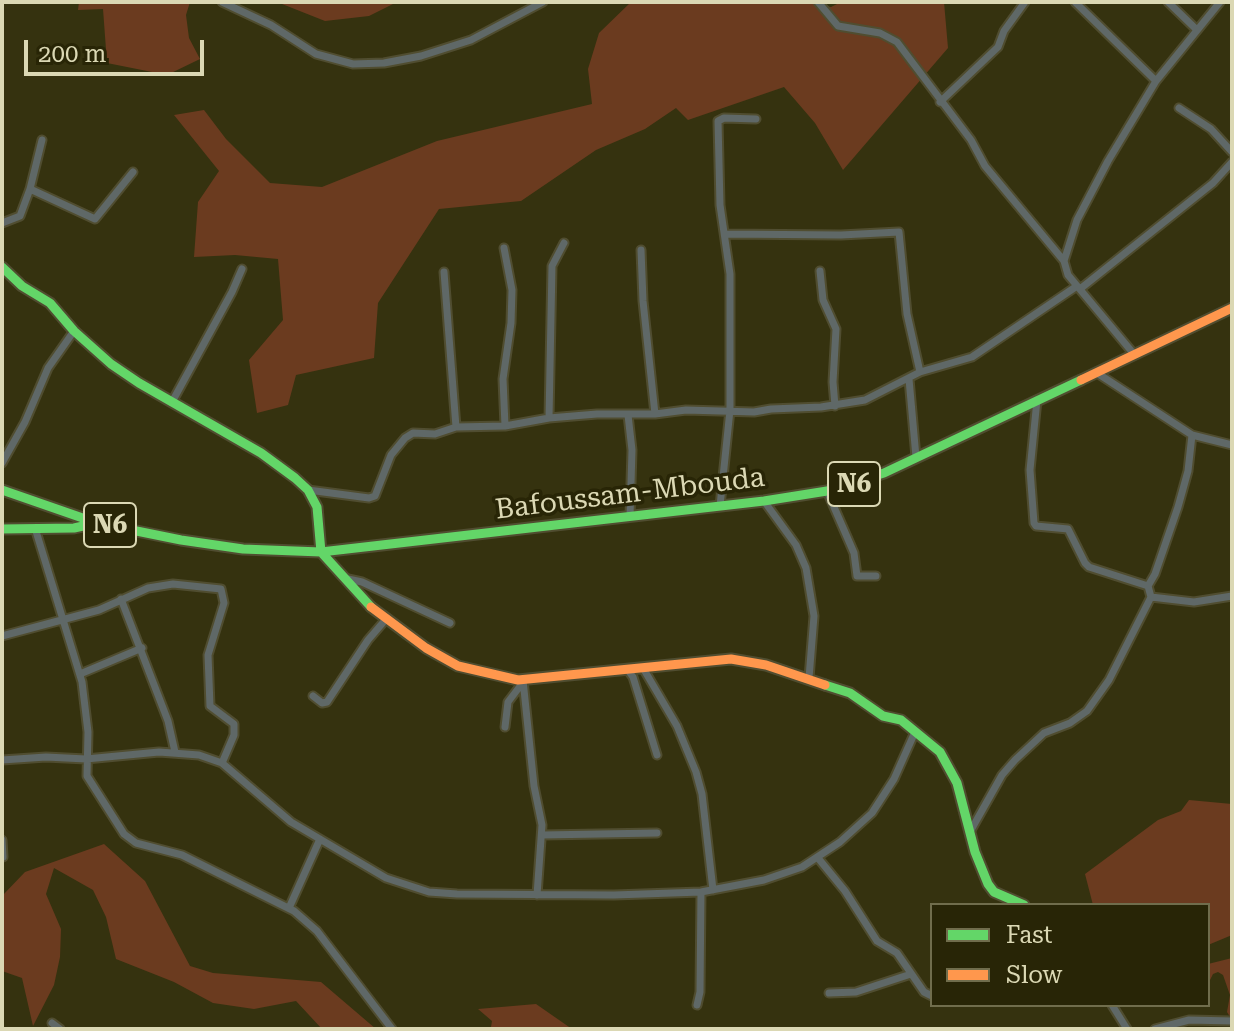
<!DOCTYPE html>
<html>
<head>
<meta charset="utf-8">
<style>
  body { margin:0 }
  #map { position:relative; width:1234px; height:1031px; overflow:hidden; background:#35320f; font-family:"Roboto Serif",serif }
  canvas { display:block }
  .frame { position:absolute; inset:0; border:4px solid #dbd8b4; pointer-events:none }
  .legend { position:absolute; left:930px; top:903px; width:280px; height:104px; box-sizing:border-box; background:#282506; border:2px solid #706d4c; margin:0; padding:10px 14px; list-style:none; font-size:24px; color:#dbd8b4 }
  .legend li { display:flex; align-items:center; gap:16px; height:40px }
  .legend b { width:40px; border:2px solid #706d4c }
  .scale { position:absolute; left:24px; top:40px; width:180px; height:36px; box-sizing:border-box; border:4px solid #dbd8b4; border-top:0; padding-left:10px; font-size:24px; line-height:28px; white-space:nowrap; color:#dbd8b4; -webkit-text-stroke:6px #282506; paint-order:stroke }
</style>
</head>
<body>
<div id="map">
<canvas width="1234" height="1031"></canvas>
<div class="frame"></div>
<ul class="legend">
<li><b style="height:10px;background:#63d668"></b>Fast</li>
<li><b style="height:10px;background:#ff974d"></b>Slow</li>
</ul>
<div class="scale">200 m</div>
</div>
<script>
const ctx = document.querySelector('canvas').getContext('2d');
ctx.lineJoin = 'round';
function paint(path, color) { ctx.fillStyle = color; ctx.fill(path, 'evenodd'); }
const poly = rows => new Path2D(rows.map(r => 'M' + r).join(''));
function stroke(path, color, width, dash) { ctx.strokeStyle = color; ctx.lineWidth = width; ctx.lineCap = dash ? 'butt' : 'round'; ctx.setLineDash(dash || []); ctx.stroke(path); }
function label(font, color, halo, rows, align = 'center') {
  ctx.font = font + ' "Roboto Serif",serif'; ctx.lineWidth = 7; ctx.setLineDash([]); ctx.textBaseline = 'middle'; ctx.strokeStyle = halo; ctx.fillStyle = color; for (const [text, x, y, turn = 0] of rows) {
    ctx.save(); ctx.translate(x, y); ctx.rotate((+turn || 0) * Math.PI / 180); ctx.textAlign = isNaN(turn) ? turn : align; if (halo) ctx.strokeText(text, 0, 0); ctx.fillText(text, 0, 0); ctx.restore();
  }
}
const green = poly([
  [79,2,190,2,186,15,189,38,200,59,167,75,107,63,103,9,78,10],
  [277,2,397,2,369,16,325,21],
  [631,2,804,2,831,7,841,2,944,2,948,48,843,170,815,123,784,87,688,120,676,108,645,129,596,150,521,201,439,209,378,303,374,358,296,375,288,405,257,413,249,360,283,320,278,259,235,255,194,257,198,202,219,171,174,115,204,110,226,139,270,183,322,187,437,141,592,104,588,69,599,33],
  [1189,800,1232,804,1232,935,1208,945,1208,905,1093,905,1085,874,1158,820,1181,811],
  [104,844,145,881,190,966,213,973,321,982,376,1029,322,1029,296,1001,254,1009,213,1003,174,982,116,959,106,917,93,890,54,868,46,894,61,929,60,957,54,985,33,1026,22,978,2,971,2,896,25,872],
  [1232,958,1232,1020,1227,1012,1230,995,1223,975,1218,972,1213,974,1208,984,1208,964],
  [536,1004,572,1029,487,1029,491,1027,492,1021,478,1009]
]);
const street = poly([
  [222,2,271,25,316,54,353,64,384,63,421,56,471,40,543,2],
  [818,2,838,26,880,33,897,42,971,140,985,166,1064,261,1068,275,1133,353],
  [1075,2,1156,81],
  [1168,2,1197,30],
  [940,102,998,47,1004,31,1025,2],
  [1179,108,1211,129,1232,152],
  [30,189,42,140],
  [2,223,20,216,30,189,95,219,133,172],
  [725,234,841,235,899,232,907,314,920,372],
  [504,248,512,290,511,323,503,379,505,426],
  [641,250,643,301,655,414],
  [1064,261,1077,220,1108,161,1156,81,1220,2],
  [820,271,823,300,836,329,833,382,835,406],
  [444,272,456,427],
  [1080,289,1213,183,1232,162],
  [1097,373,1192,435,1232,445],
  [909,379,916,457],
  [1037,400,1030,470,1034,523,1036,526,1068,529,1085,563,1089,567,1148,586],
  [172,402,232,292,242,269],
  [628,415,632,450,630,516],
  [549,418,552,266,564,243],
  [2,463,25,422,48,368,74,331],
  [308,490,369,498,375,496,391,455,405,438,413,433,435,434,456,427,505,426,549,418,597,414,655,414,686,410,754,412,771,409,821,407,865,400,920,372,972,357,1077,286],
  [827,491,854,553,857,576,876,576],
  [764,501,796,545,806,568,814,616,809,678],
  [720,506,730,410,730,274,720,205,718,121,724,118,756,119],
  [35,528,82,682,88,732,87,776,124,834,136,843,182,855,294,911,317,931,392,1029],
  [348,579,362,582,450,623],
  [1151,597,1194,602,1232,596],
  [121,599,168,721,175,752],
  [2,636,99,610,148,588,173,584,221,589,224,603,208,655,210,706,234,724,234,735,222,763],
  [643,668,677,726,696,772,702,794,713,890],
  [627,669,633,677,657,755],
  [80,674,142,648],
  [523,680,534,786,542,825,537,895],
  [313,696,322,703,327,702,368,640,387,618],
  [505,727,508,702,524,681],
  [2,760,46,757,86,759,159,752,199,755,222,763,291,822,386,878,429,892,457,894,614,895,701,892,764,880,802,867,840,842,872,813,894,779,915,732],
  [971,830,1002,775,1015,760,1044,733,1070,723,1087,711,1109,680,1151,597,1148,586,1155,574,1178,507,1188,471,1192,435],
  [542,835,657,833],
  [2,840,3,857],
  [818,858,845,891,877,941,897,953,924,992,932,996],
  [289,908,320,839],
  [829,993,856,992,911,974],
  [697,1005,700,992,701,892],
  [1112,1005,1127,1029],
  [52,1023,60,1029],
  [1155,1029,1189,1020,1232,1021]
]);
const fast = poly([
  [2,267,22,286,50,303,74,331,111,364,139,383,261,453,295,478,308,490,317,507,321,552,371,607],
  [2,490,97,523,181,540,243,549,321,552,764,501,827,491,884,473,1081,380],
  [2,529,74,528,97,523],
  [825,685,850,693,883,716,901,720,940,752,957,783,975,852,988,884,994,892,1024,905]
]);
const slow = poly([
  [1081,380,1232,308],
  [371,607,426,648,458,666,518,680,731,659,766,665,825,685]
]);
const shields = [
  [854,484,52],
  [110,525,52]
];
const shieldNames = [
  ["N6",854,484],
  ["N6",110,525]
];
const streetNames = [
  ["Bafoussam-Mbouda",630,494,-7]
];
paint(green, '#6b3b1f');
stroke(street, '#504d30', 11);
stroke(fast, '#504d30', 13);
stroke(slow, '#504d30', 13);
stroke(street, '#5f6867', 7);
stroke(fast, '#63d668', 9);
stroke(slow, '#ff974d', 9);
for (const [x, y, w] of shields) { const box = new Path2D(); box.roundRect(x - w / 2, y - 22, w, 44, 6); ctx.fillStyle = '#282506'; ctx.fill(box); stroke(box, '#dbd8b4', 2); }
label('bold 26px', '#dbd8b4', null, shieldNames);
label('28px', '#dbd8b4', '#282506', streetNames);
</script>
</body>
</html>
